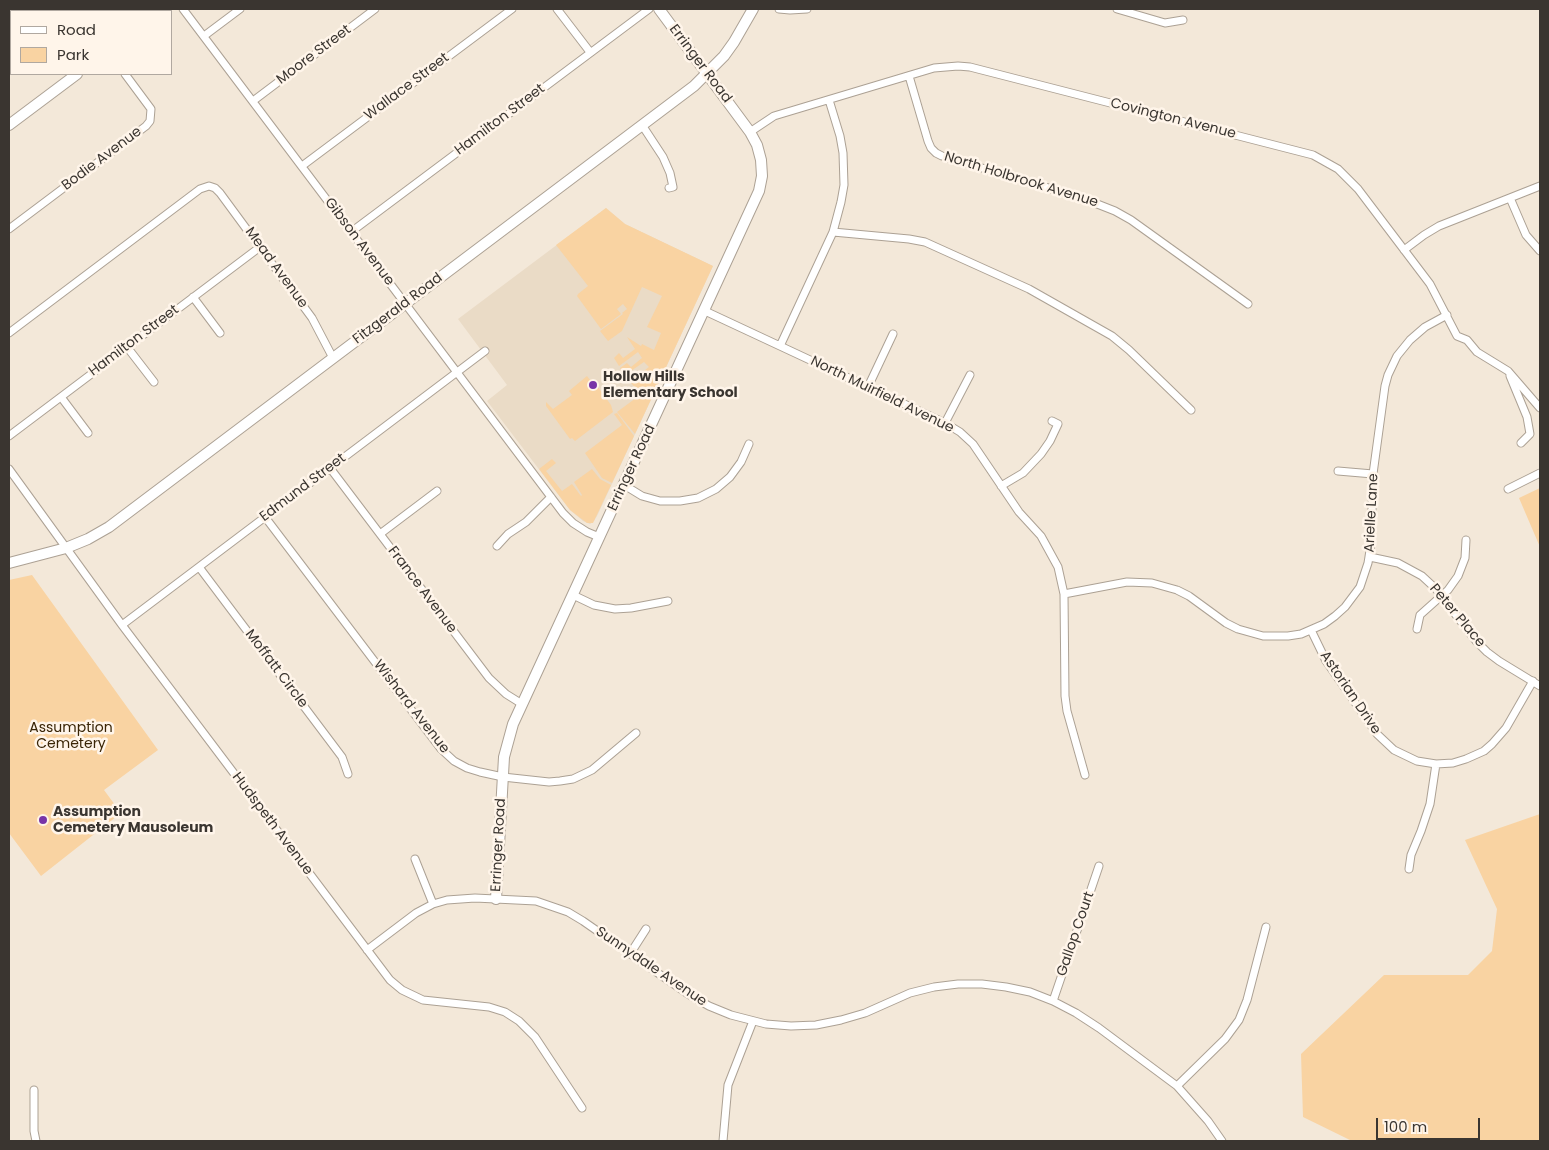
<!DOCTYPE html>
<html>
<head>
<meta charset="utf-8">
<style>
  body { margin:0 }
  #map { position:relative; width:1549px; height:1150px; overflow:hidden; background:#f3e8d9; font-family:Poppins,sans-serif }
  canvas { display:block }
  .frame { position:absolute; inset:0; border:10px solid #3a3530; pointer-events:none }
  .legend { position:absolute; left:10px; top:10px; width:162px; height:65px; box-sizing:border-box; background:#fff5ea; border:1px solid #b0a8a0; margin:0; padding:6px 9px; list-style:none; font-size:15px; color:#3a3530 }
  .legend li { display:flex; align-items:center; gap:10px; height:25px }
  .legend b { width:25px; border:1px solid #b0a8a0 }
  .scale { position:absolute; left:1376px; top:1118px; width:104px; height:22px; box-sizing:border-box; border:2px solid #3a3530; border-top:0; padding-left:6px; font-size:15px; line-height:18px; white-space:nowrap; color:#3a3530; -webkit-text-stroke:4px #fff5ea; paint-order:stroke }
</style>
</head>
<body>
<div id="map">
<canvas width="1549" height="1150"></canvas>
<div class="frame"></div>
<ul class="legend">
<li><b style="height:6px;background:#fff"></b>Road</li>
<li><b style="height:14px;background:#f9d3a2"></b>Park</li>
</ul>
<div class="scale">100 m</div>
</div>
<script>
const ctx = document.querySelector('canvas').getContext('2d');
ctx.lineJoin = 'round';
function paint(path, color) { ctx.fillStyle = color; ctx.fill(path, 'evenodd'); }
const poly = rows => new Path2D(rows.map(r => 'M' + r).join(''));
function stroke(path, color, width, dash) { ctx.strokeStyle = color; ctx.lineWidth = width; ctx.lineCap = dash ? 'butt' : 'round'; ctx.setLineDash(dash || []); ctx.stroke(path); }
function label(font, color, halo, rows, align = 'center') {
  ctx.font = font + ' Poppins,sans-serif'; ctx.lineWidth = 5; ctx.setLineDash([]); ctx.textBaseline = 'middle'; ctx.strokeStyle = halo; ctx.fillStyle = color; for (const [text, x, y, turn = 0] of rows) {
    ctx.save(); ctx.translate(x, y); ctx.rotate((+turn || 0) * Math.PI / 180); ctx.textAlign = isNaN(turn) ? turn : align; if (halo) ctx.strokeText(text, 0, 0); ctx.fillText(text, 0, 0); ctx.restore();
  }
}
const built = poly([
  [606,208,625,224,713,266,598,514,594,521,590,524,583,521,570,510,487,401,507,385,458,319]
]);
const green = poly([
  [606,208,625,224,713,266,635,434,617,412,640,395,627,377,633,372,637,376,649,367,644,362,625,375,620,368,627,363,631,367,642,358,638,352,619,366,614,358,619,353,623,358,635,349,627,337,641,346,642,344,654,350,661,333,647,327,662,296,642,287,622,331,608,341,600,331,623,314,622,313,627,309,623,304,617,309,621,314,601,329,577,296,578,294,588,286,556,245],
  [587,376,590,380,592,379,611,405,613,412,575,441,572,438,570,439,546,406,546,402,553,409,572,395,569,391],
  [617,413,634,436,612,483,602,478,585,453,622,425,614,414],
  [552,459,556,463,546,471,562,491,572,484,581,496,582,495,574,482,592,469,600,479,611,485,593,523,587,523,570,510,539,469],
  [1540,488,1540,547,1519,498],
  [32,575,158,750,104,790,121,813,41,876,9,833,9,580],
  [1540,814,1540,1141,1352,1141,1303,1117,1301,1054,1384,975,1468,975,1492,951,1497,909,1465,840]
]);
const street = poly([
  [183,9,563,513,573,523,587,532,599,537],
  [557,9,590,52],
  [779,9,790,10,807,9],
  [1117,9,1165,23,1183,20],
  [23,11,26,9],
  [9,22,11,20],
  [204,36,240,9],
  [909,76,928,141,931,148,936,153,942,156,1082,198,1115,211,1131,220,1248,304],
  [253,101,375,9],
  [642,125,663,157,670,173,673,187,669,188],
  [750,132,774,116,934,68,958,66,970,67,1313,155,1338,169,1358,189,1430,284,1457,336,1467,340,1477,352,1508,371,1540,408],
  [302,166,512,9],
  [1510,198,1526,235,1540,251],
  [9,229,146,126,150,121,151,109,125,74],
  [351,232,649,9],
  [833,232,909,239,925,242,1029,289,1112,336,1129,350,1191,410],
  [1404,250,1424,235,1439,226,1540,186],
  [193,297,220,333],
  [705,311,945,423,960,432,973,444,1019,512,1041,536,1058,567,1064,594,1065,696,1067,711,1085,775],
  [9,333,200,189,209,186,215,188,220,193,312,318,333,358],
  [780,346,833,232,841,202,844,185,843,153,840,136,829,100],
  [127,347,154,382],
  [1510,376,1527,417,1530,434,1521,443],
  [868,387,893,334],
  [61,397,88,433],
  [945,423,970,375],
  [9,436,260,247],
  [330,468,489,678,506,694,522,704],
  [9,469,122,625,390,980,402,990,423,1000,489,1007,505,1012,519,1021,535,1037,582,1108],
  [1338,471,1373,474],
  [624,485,642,496,660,501,680,501,698,498,716,489,730,477,741,462,749,444],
  [1001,486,1023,473,1041,454,1050,441,1058,424,1052,421],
  [1508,489,1540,473],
  [265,517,441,749,454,761,467,768,480,772,503,777,549,782,560,781,573,779,592,770,636,733],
  [380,534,437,491],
  [497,546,508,534,526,522,551,497],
  [1370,557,1398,563,1422,576,1436,589,1476,641,1487,652,1499,661,1540,686],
  [199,567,342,757,348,774],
  [1064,594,1127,582,1152,583,1177,590,1189,596,1226,623,1238,629,1263,636,1288,636,1301,634,1324,624,1335,616,1345,607,1360,587,1368,563,1371,544,1373,474,1385,386,1388,375,1397,356,1410,340,1425,327,1447,315],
  [573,595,594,605,615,609,631,608,668,601],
  [122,625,485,351],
  [1417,629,1420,615,1448,590,1458,576,1465,558,1466,540],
  [1311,630,1326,661,1377,734,1394,750,1417,761,1436,764,1453,763,1466,759,1484,751,1492,744,1506,728,1533,681],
  [415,859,433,904],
  [1409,869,1411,855,1421,831,1430,804,1436,764],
  [367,950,416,913,433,904,447,900,475,898,536,901,568,912,583,921,688,994,709,1006,731,1015,766,1024,791,1026,816,1025,841,1020,865,1013,910,993,934,987,958,984,982,984,1006,987,1030,992,1053,1001,1076,1013,1099,1028,1177,1086,1208,1121,1222,1141],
  [630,954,646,929],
  [1053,1001,1099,866],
  [1177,1086,1225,1039,1239,1020,1247,1000,1266,927],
  [34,1090,34,1131,36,1141],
  [723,1141,728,1085,753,1021]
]);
const secondary = poly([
  [159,11,161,9],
  [9,125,77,74],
  [9,563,66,548,88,539,109,527,694,86,724,56,734,42,753,9],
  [496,899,504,757,513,724,759,191,762,176,761,160,757,145,750,132,659,9]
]);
const markers = [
  [593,385,5,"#7834a8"],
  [43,820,5,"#7834a8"]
];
const streetNames = [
  ["Moore Street",314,55,-37],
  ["Erringer Road",700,64,53],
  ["Wallace Street",407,87,-37],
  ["Covington Avenue",1173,119,14],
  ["Hamilton Street",500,120,-37],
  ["Bodie Avenue",102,159,-37],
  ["North Holbrook Avenue",1021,180,17],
  ["Gibson Avenue",359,242,53],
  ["Mead Avenue",276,268,54],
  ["Fitzgerald Road",398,309,-37],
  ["Hamilton Street",134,341,-37],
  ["North Muirfield Avenue",882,395,26],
  ["Erringer Road",632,468,-65],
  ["Edmund Street",303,488,-37],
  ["Arielle Lane",1372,513,-87],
  ["France Avenue",422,590,53],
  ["Peter Place",1457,616,50],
  ["Moffatt Circle",276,669,53],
  ["Astorian Drive",1350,693,56],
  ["Wishard Avenue",411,707,52],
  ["Hudspeth Avenue",272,824,53],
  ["Erringer Road",499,845,-87],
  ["Gallop Court",1076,934,-71],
  ["Sunnydale Avenue",651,967,34]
];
const poiNames = [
  ["Hollow Hills",603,377],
  ["Elementary School",603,393],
  ["Assumption",53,812],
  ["Cemetery Mausoleum",53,828]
];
const parkNames = [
  ["Assumption",71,728],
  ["Cemetery",71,744]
];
paint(built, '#eadbc6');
paint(green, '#f9d3a2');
stroke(street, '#aca194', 9);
stroke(secondary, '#aca194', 12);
stroke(street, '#fff', 7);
stroke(secondary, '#fff', 10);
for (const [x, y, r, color] of markers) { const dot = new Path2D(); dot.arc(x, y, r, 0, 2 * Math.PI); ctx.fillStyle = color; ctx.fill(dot); stroke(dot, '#fff5ea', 2); }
label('14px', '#3a3530', '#fff5ea', streetNames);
label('bold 14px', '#3a3530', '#fff5ea', poiNames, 'left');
label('14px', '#3a2506', '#fff5ea', parkNames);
</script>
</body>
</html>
